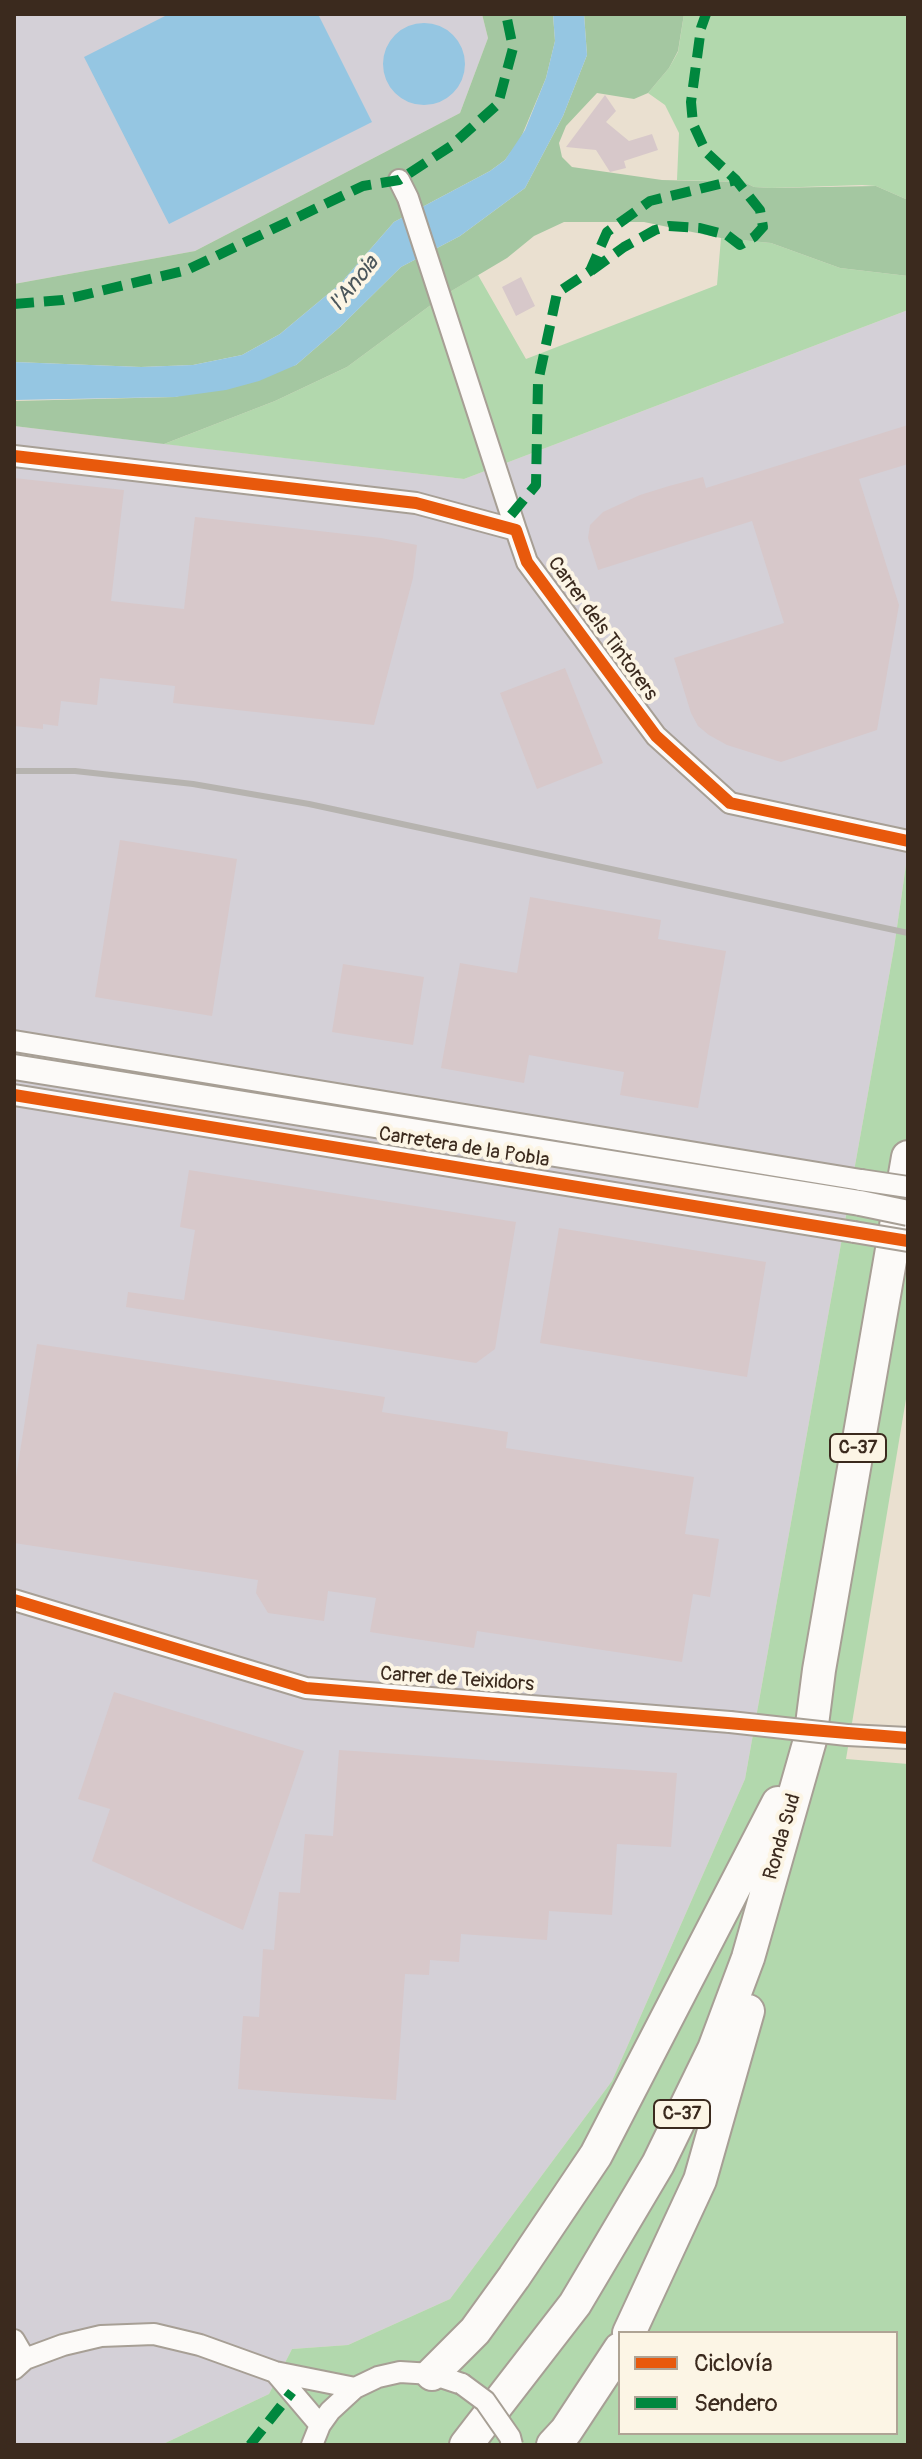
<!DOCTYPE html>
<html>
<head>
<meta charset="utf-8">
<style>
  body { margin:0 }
  #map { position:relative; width:922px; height:2459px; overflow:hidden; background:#eae0d0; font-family:Pangolin,sans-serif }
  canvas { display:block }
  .frame { position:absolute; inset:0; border:16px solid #3b2a1e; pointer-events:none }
  .legend { position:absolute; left:618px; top:2331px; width:280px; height:104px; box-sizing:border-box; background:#fcf5e5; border:2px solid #afa495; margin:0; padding:10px 14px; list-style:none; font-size:24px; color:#3b2a1e }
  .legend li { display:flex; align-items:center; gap:16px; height:40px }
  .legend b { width:40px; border:2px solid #afa495 }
</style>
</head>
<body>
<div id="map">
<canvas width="922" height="2459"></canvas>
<div class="frame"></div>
<ul class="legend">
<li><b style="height:10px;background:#e8590c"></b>Ciclovía</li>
<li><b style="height:10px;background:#00873e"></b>Sendero</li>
</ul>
</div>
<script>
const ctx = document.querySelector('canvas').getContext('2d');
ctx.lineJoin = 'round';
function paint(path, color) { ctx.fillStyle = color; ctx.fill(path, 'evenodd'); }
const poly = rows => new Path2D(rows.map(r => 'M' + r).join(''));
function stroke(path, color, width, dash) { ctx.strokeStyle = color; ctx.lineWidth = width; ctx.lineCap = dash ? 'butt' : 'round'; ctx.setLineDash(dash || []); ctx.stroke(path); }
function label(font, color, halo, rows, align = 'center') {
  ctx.font = font + ' Pangolin,sans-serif'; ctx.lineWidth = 8; ctx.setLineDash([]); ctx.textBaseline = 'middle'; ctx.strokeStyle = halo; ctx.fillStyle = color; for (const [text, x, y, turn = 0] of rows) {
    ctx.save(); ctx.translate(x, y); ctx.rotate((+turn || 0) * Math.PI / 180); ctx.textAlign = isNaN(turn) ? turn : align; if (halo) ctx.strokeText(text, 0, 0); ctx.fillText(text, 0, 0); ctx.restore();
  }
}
const industrial = poly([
  [14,14,482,14,488,38,460,113,195,251,14,284],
  [908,310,908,851,894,948,745,1779,612,2081,450,2299,348,2345,292,2349,269,2394,161,2445,14,2445,14,426,464,479]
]);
const green = poly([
  [684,14,908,14,908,200,876,186,862,185,771,188,754,187,744,182,677,180,679,133,665,105,648,93,669,68,678,52],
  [721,238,771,243,840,268,908,276,908,310,464,479,164,444,275,401,347,367,443,296,478,275,526,359,717,285],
  [908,851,908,1387,846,1759,908,1764,908,2445,161,2445,269,2394,292,2349,348,2345,450,2299,612,2081,745,1779,894,948],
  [620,2333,896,2333,896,2433,620,2433]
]);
const forest = poly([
  [482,14,553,14,555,41,546,78,520,140,505,160,490,171,394,222,340,284,280,334,242,355,193,365,141,367,14,362,14,284,195,251,460,113,488,38],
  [584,14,684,14,678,51,669,68,648,93,634,99,597,93,566,126,559,143,562,157,572,167,662,180,744,182,754,187,771,188,876,186,908,200,908,276,840,268,771,243,721,238,644,222,564,222,534,236,507,258,443,296,347,367,275,401,164,444,14,426,14,401,175,397,296,365,340,327,401,267,460,236,525,188,563,116,587,55]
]);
const water = poly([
  [169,14,318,14,372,122,169,224,84,57],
  [553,14,584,14,587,55,563,116,525,188,460,236,401,267,340,327,296,365,259,381,226,390,175,397,14,400,14,362,141,367,193,365,242,355,280,334,340,284,394,222,490,171,505,160,525,130,546,78,555,41],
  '383 64a41 41 0 1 1 82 0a41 41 0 1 1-82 0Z'
]);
const building = poly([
  [605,95,616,111,606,122,629,141,652,134,658,150,624,161,626,168,610,172,596,150,566,147],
  [521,277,535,306,516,316,502,287],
  [908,425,908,464,859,479,899,605,877,730,781,762,727,745,709,735,698,726,691,713,674,658,784,623,752,521,598,570,588,538,590,525,603,512,640,495,669,486,703,477,706,488],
  [14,478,124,490,111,601,184,609,195,517,381,538,417,545,413,578,374,725,173,703,175,686,100,678,97,705,61,701,58,726,43,724,43,729,14,726],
  [565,668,603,763,537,789,500,693],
  [120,840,237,859,212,1016,95,997],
  [530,897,661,920,658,939,726,951,698,1108,620,1095,624,1072,529,1055,524,1083,441,1068,460,963,517,973],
  [343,964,424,977,413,1045,332,1032],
  [189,1170,516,1222,495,1349,476,1363,126,1307,128,1292,184,1300,195,1230,180,1227],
  [559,1228,766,1262,747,1377,540,1343],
  [37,1344,385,1397,382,1412,508,1432,506,1448,694,1477,685,1534,719,1539,710,1597,693,1594,682,1662,477,1631,474,1648,370,1632,376,1598,328,1591,324,1621,268,1613,256,1593,258,1580,14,1543,14,1490],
  [114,1692,304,1751,243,1930,92,1861,110,1809,78,1799],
  [339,1750,677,1773,671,1847,617,1844,612,1915,549,1911,547,1940,461,1934,459,1962,430,1960,429,1975,405,1974,396,2100,238,2089,243,2016,259,2017,263,1949,274,1950,279,1892,300,1893,305,1834,333,1836]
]);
const minor = poly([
  [399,180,408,198,516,530],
  [14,456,416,503,516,530,527,562,656,736,730,803,908,841],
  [14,1041,861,1180],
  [14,1095,854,1232],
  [14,1600,306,1688,730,1722],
  [847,1735,908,1738],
  [14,2340,25,2359],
  [14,2369,25,2359,63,2345,101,2336,154,2334,200,2345,275,2372,355,2388],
  [275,2372,320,2425],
  [312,2445,320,2425,330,2411,355,2388,378,2377,400,2372,432,2374,462,2384]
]);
const tertiary = poly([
  [14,1067,860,1203]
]);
const trunk = poly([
  [629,2333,700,2180,748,2011],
  [432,2374,475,2331,514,2277,596,2155,778,1803],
  [466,2445,575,2304,658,2164,714,2049,748,1958,810,1740,819,1670,908,1157],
  [553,2445,566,2431,620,2349]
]);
const rail = poly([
  [14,771,75,771,193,784,309,804,908,933]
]);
const minorBridge = poly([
  [861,1180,908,1187],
  [854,1232,908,1241],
  [730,1722,847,1735],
  [462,2384,485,2401,510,2437,512,2445]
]);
const tertiaryBridge = poly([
  [860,1203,908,1213]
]);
const quiet = poly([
  [591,271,624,247,655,230,669,226,700,228,727,235,740,245,754,237,763,227,760,210,736,180,706,152,693,124,691,102,701,28,706,14],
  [14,304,63,300,187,270,363,186,399,180,451,146,498,104,513,48,506,14],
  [511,515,536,485,538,382,557,293,590,271,607,232,650,201,736,180],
  [250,2445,292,2392]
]);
const cycleway = poly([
  [14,456,416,503,516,530,527,562,656,736,730,803,908,841],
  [14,1095,908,1241],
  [14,1600,306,1688,908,1738]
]);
const shields = [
  [858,1448,56],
  [682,2114,56]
];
const shieldNames = [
  ["C-37",858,1448],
  ["C-37",682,2114]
];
const streetNames = [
  ["Carrer dels Tintorers",602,629,54],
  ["Carretera de la Pobla",464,1148,9],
  ["Carrer de Teixidors",457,1680,4],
  ["Ronda Sud",783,1837,-74]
];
const waterNames = [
  ["l'Anoia",355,284,-51]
];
paint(industrial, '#d4d0d7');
paint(green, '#b2d8ad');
paint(forest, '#a4c7a1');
paint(water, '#95c6e2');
paint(building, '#d7c8ca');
stroke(minor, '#a79f95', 24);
stroke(tertiary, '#a79f95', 28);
stroke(trunk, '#a79f95', 36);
stroke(minor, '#fcfaf8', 20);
stroke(tertiary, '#fcfaf8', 24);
stroke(trunk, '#fcfaf8', 32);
stroke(rail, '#b6b3af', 6);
stroke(minorBridge, '#a79f95', 24, []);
stroke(tertiaryBridge, '#a79f95', 28, []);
stroke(minorBridge, '#fcfaf8', 20);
stroke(tertiaryBridge, '#fcfaf8', 24);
stroke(quiet, '#00873e', 10, [20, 10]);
stroke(cycleway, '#e8590c', 12);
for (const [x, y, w] of shields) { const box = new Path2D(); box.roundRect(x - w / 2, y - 14, w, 28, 6); ctx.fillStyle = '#fcf5e5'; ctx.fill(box); stroke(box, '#3b2a1e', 2); }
label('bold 18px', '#3b2a1e', null, shieldNames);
label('20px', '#3b2a1e', '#fcf5e5', streetNames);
label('italic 22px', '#4b565b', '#fcf5e5', waterNames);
</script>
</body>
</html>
